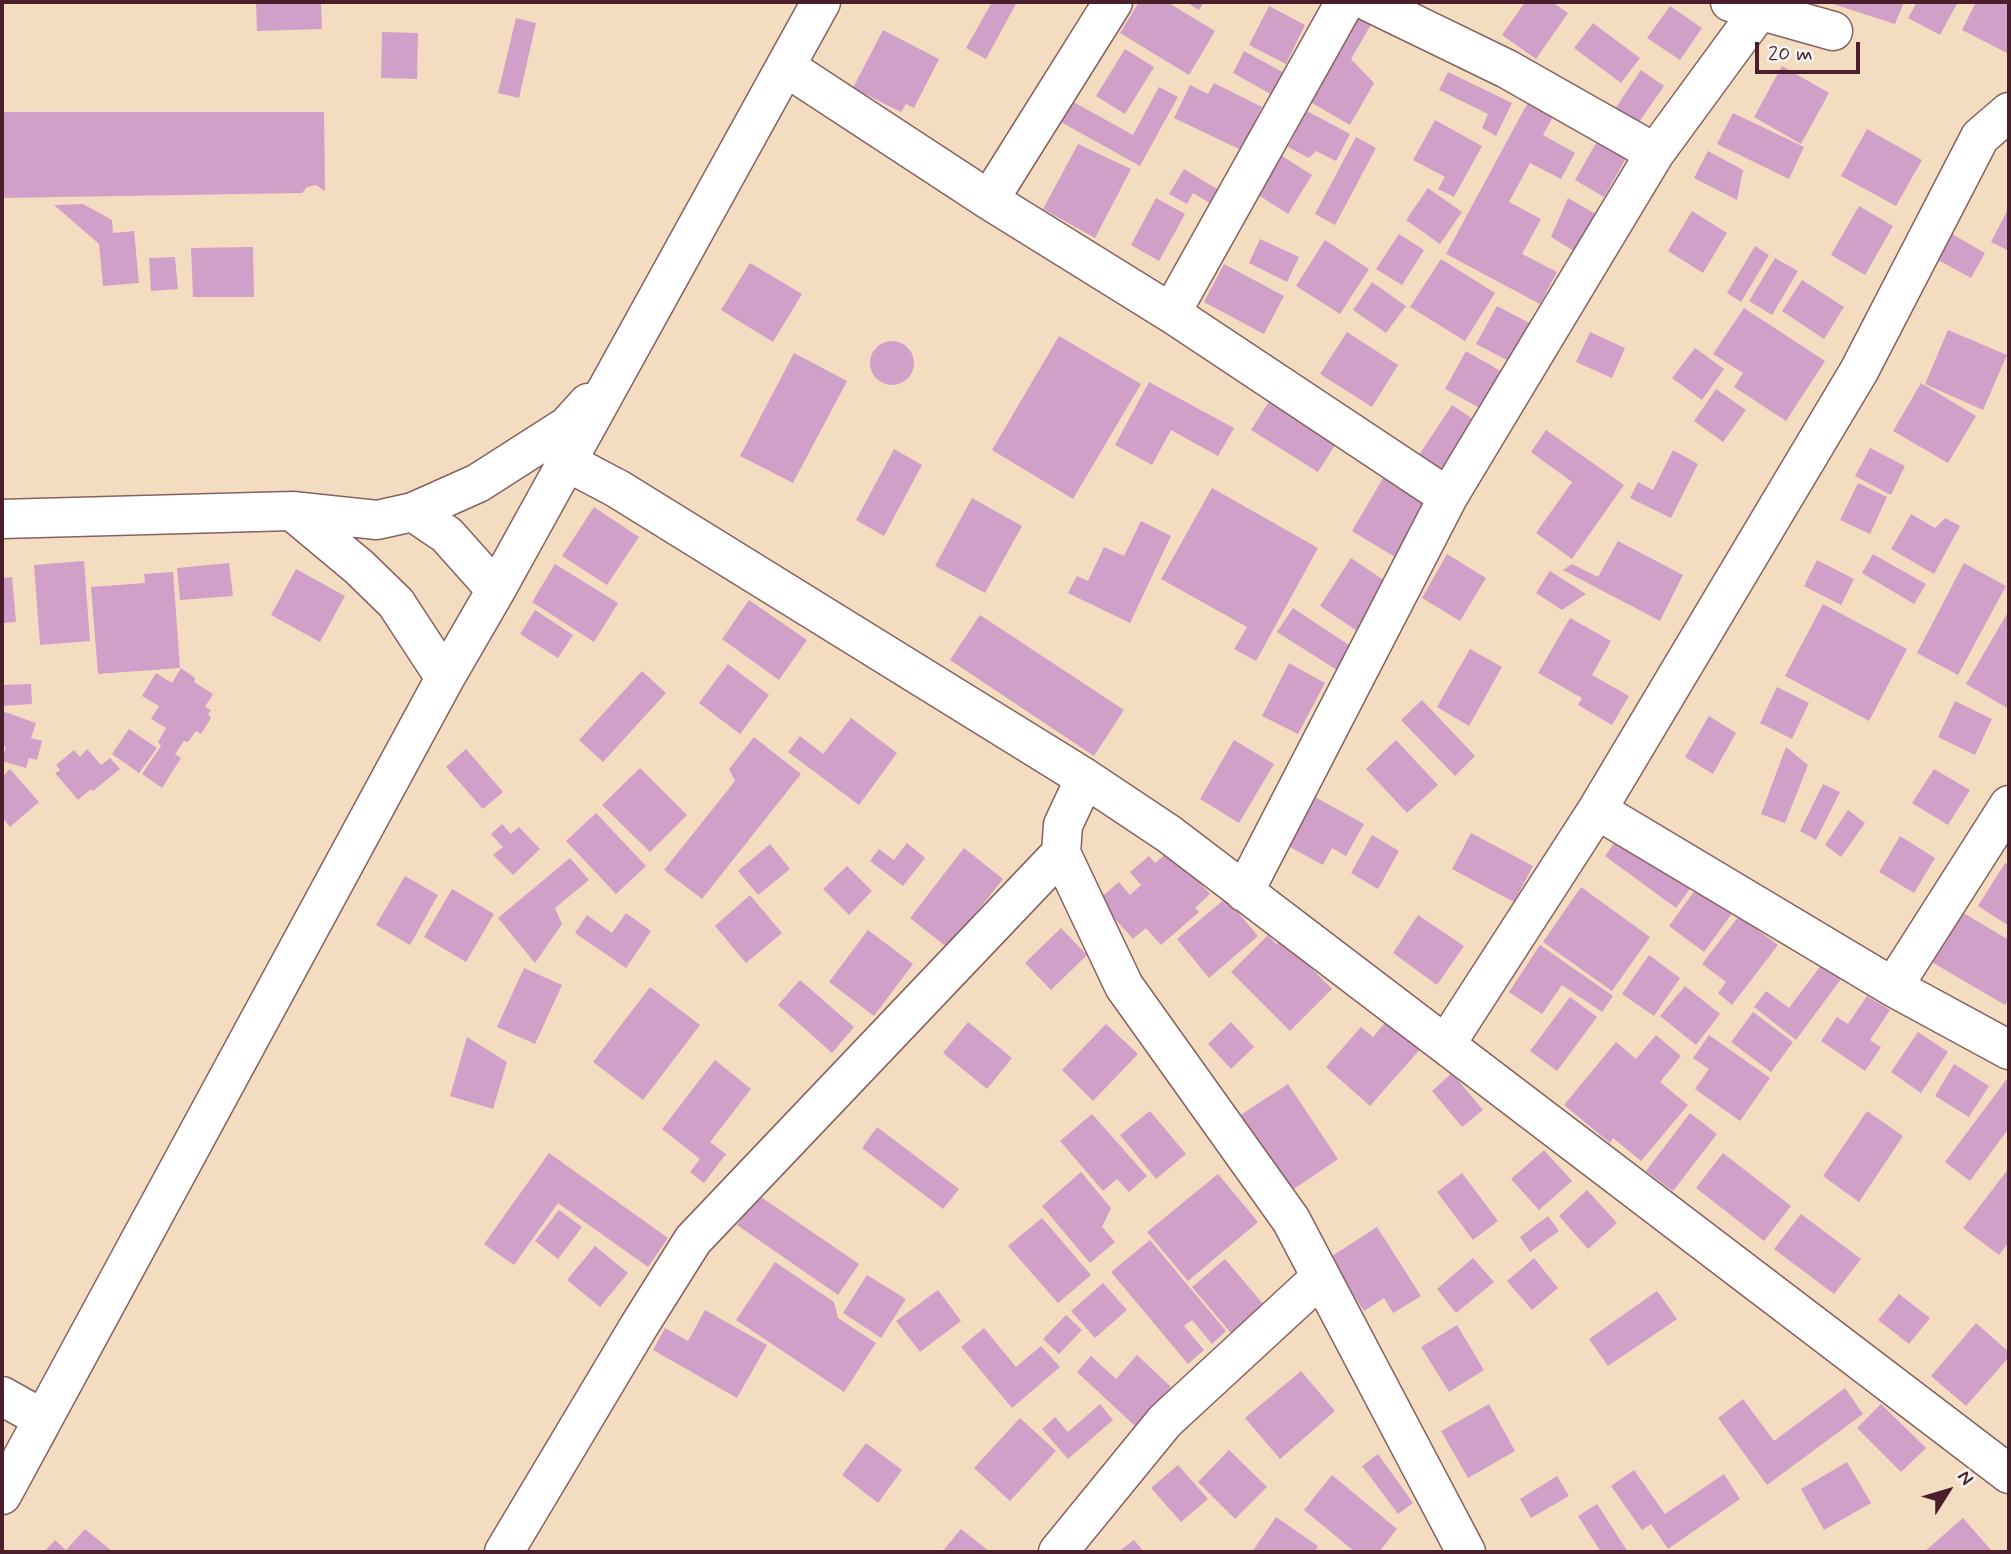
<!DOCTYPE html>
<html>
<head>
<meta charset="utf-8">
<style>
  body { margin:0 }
  #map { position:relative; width:2011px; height:1554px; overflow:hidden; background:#f4dcc1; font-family:Mynerve,sans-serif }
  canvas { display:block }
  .frame { position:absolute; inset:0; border:4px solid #4a1f2b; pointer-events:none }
  .north { position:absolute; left:1913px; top:1456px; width:70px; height:70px; -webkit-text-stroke:5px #f6f6f2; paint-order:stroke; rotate:53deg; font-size:19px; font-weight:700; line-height:28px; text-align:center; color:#4a1f2b }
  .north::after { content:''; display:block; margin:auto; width:24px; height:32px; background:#4a1f2b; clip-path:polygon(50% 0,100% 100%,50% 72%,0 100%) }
  .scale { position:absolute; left:1755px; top:42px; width:105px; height:32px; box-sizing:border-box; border:4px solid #4a1f2b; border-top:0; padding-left:9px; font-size:21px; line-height:24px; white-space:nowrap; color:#4a1f2b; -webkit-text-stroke:5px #f6f6f2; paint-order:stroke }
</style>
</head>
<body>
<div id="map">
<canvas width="2011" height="1554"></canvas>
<div class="frame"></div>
<div class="north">N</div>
<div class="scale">20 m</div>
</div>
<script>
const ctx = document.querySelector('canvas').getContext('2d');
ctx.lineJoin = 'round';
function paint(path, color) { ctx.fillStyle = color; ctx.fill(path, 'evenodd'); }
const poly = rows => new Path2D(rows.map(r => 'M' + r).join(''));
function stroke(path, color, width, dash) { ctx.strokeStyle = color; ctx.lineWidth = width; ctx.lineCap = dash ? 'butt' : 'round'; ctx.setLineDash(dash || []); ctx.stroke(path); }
const building = poly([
  [256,2,321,2,322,29,257,31],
  [992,2,1017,2,986,59,966,48],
  [1139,2,1167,2,1215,31,1189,75,1120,33],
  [1186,2,1204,2,1199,10],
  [1525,2,1552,2,1568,13,1536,59,1502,35],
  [1827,2,1904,2,1895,24],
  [1917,2,1958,2,1940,35,1908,18],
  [1976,2,2009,2,2009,54,1962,30],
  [1269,6,1305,25,1286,64,1249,45],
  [1670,6,1702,28,1680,60,1647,38],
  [1355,13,1372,23,1351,59,1374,83,1350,125,1305,99],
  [516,18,536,23,519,98,498,93],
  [1593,23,1640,58,1621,83,1574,48],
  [883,30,939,59,914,108,906,104,901,112,853,88],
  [382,32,418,33,417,79,381,78],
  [1125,49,1154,67,1125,114,1096,96],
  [1244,51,1288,75,1276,97,1233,73],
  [1782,66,1829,93,1801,144,1754,117],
  [1641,70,1664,86,1637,125,1615,109],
  [1448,72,1512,103,1496,136,1482,128,1488,114,1439,90],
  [1214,83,1262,107,1241,150,1174,118,1190,85,1208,94],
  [1159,87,1178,97,1140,166,1059,121,1070,100,1133,135],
  [1533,93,1559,106,1543,135,1575,153,1561,179,1530,163,1509,202,1541,219,1522,254,1557,272,1540,304,1446,254],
  [1307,111,1350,134,1336,161,1316,151,1309,158,1288,147],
  [2,112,324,112,325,191,316,185,307,187,302,193,2,198],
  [1733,113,1804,147,1789,179,1717,144],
  [1435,120,1482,146,1454,197,1438,189,1445,177,1413,160],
  [1867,129,1922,160,1896,206,1841,176],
  [1600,136,1629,153,1604,197,1575,180],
  [1356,137,1376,148,1335,225,1315,214],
  [1078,144,1131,169,1095,238,1043,209],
  [1708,151,1743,170,1737,200,1694,178],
  [1279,154,1312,175,1288,214,1255,193],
  [1184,169,1222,192,1213,205,1193,193,1187,204,1169,194],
  [1428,188,1462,212,1440,244,1406,220],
  [1156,198,1185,214,1159,261,1131,245],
  [1568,198,1599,216,1579,254,1551,237],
  [83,204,112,220,113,233,134,231,139,283,103,286,99,244,54,205],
  [1859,206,1893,226,1865,275,1831,255],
  [2009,207,2009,251,1991,242],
  [1692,211,1727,233,1703,273,1668,251],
  [1399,234,1424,250,1402,285,1376,269],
  [1952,234,1985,253,1971,278,1938,260],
  [1260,239,1299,257,1287,282,1249,263],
  [1325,240,1369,269,1340,314,1296,286],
  [1755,246,1769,255,1741,302,1727,293],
  [253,247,254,297,193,297,191,248],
  [175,257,178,289,151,291,149,258],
  [1775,258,1798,271,1772,315,1749,301],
  [1441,259,1495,293,1465,341,1410,307],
  [750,263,802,294,773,342,721,310],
  [1224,264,1284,296,1264,334,1204,302],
  [1802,280,1844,307,1824,339,1782,311],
  [1372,282,1406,306,1386,333,1353,310],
  [1497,306,1535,326,1514,364,1476,344],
  [1744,308,1825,361,1786,421,1734,387,1743,373,1713,354],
  [1948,330,2007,355,1983,410,1925,384],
  [1347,332,1398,365,1372,407,1320,374],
  [1590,332,1625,348,1612,378,1576,362],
  [1059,336,1141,384,1073,499,992,450],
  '870 363a22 22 0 1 1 44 0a22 22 0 1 1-44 0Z',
  [1695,348,1724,369,1702,400,1672,378],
  [1466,351,1506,374,1485,411,1445,389],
  [794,353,847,381,793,483,740,456],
  [1149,382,1234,428,1218,456,1171,430,1152,465,1115,445],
  [1921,383,1976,416,1948,463,1893,431],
  [1716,389,1746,410,1723,442,1694,421],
  [1275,392,1342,434,1318,472,1251,430],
  [1452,405,1482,425,1449,474,1419,455],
  [1546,430,1624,485,1572,559,1536,533,1572,482,1531,452],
  [1870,448,1905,466,1891,495,1855,476],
  [894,449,922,465,884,536,856,520],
  [1673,450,1698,464,1671,518,1630,498,1638,482,1653,490],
  [1389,468,1433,494,1395,557,1352,531],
  [1858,483,1887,497,1870,534,1840,520],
  [1212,488,1318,548,1256,661,1234,649,1247,627,1161,579],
  [972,498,1022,526,985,593,935,566],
  [594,507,639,537,607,585,562,556],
  [1911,514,1935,528,1945,518,1960,526,1934,574,1891,549],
  [1141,521,1171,536,1130,623,1068,593,1077,576,1088,581,1104,547,1124,556],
  [1618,541,1683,575,1660,621,1563,570,1572,564,1598,577],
  [1447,554,1486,578,1460,621,1422,598],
  [1873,554,1926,584,1914,604,1862,573],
  [1351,558,1388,583,1357,631,1320,606],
  [1817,560,1854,579,1841,605,1804,586],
  [84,561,90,641,40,645,34,565],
  [229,563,233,596,180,600,177,568],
  [1964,563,2006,586,1958,675,1917,653],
  [555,564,618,603,594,642,532,602],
  [296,569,345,596,320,642,271,615],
  [1550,571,1586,594,1562,610,1536,593],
  [173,572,180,668,98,674,91,587,145,583,144,574],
  [12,577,16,622,2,623,2,578],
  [749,600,807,640,779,680,722,639],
  [1823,604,1907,649,1869,721,1785,676],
  [1293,608,1355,649,1340,672,1277,632],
  [535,610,573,635,558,658,520,634],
  [2008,612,2009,613,2009,665,2007,669,2009,670,2009,709,1966,684],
  [980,615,1124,710,1094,756,950,660],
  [1570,618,1611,641,1592,675,1629,696,1612,725,1578,705,1582,698,1538,673],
  [1470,649,1502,667,1469,726,1437,707],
  [1289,663,1325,683,1298,734,1262,716],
  [728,664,769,695,740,734,699,703],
  [181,668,195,678,194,682,213,694,205,707,211,710,208,714,211,718,201,734,196,731,188,742,184,741,175,754,181,758,162,788,142,774,161,746,158,742,166,728,151,719,159,706,142,696,156,673,172,683],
  [642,671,666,693,603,762,579,740],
  [31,684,32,704,2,706,2,685],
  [1777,687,1809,703,1792,739,1760,723],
  [1422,700,1475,756,1455,776,1401,720],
  [1955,701,1992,719,1975,755,1938,737],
  [2,711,36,723,31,738,42,741,37,760,29,758,26,768,2,761,6,747,2,745],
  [1709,716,1736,733,1713,774,1685,757],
  [851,718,897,753,859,805,788,752,800,736,823,754],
  [129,729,157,748,139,773,112,754],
  [754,737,801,774,702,899,664,870,735,781,729,769],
  [1234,740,1274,764,1239,823,1200,799],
  [1396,740,1438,785,1407,813,1366,769],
  [1786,747,1808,765,1785,823,1761,814],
  [87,749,101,765,110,758,120,769,93,791,91,789,78,800,55,773,60,770,56,765,74,750,80,757],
  [466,749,503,792,483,809,446,767],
  [640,768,687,815,650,852,602,805],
  [10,769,39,802,10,827,2,817,2,777],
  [1934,769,1970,790,1948,825,1912,803],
  [1823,784,1840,792,1816,840,1800,831],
  [1315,797,1364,824,1346,856,1332,848,1323,865,1288,846],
  [1848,810,1865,823,1841,857,1825,845],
  [596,813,646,866,616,894,566,841],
  [502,824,511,834,519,827,540,849,513,875,493,855,503,847,491,834],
  [1471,833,1533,866,1514,902,1452,869],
  [1372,835,1399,851,1378,889,1351,873],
  [1620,835,1691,887,1676,908,1605,856],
  [1900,836,1935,858,1914,893,1879,872],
  [907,843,925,858,903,886,870,861,879,849,894,860],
  [770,844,790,869,758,895,738,871],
  [964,848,1003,879,948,948,910,918],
  [1171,850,1210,894,1195,908,1199,912,1161,945,1146,928,1133,939,1098,900,1119,882,1130,895,1141,885,1130,872,1149,856,1155,863],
  [570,858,589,880,555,908,562,924,535,963,498,918],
  [2005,863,2009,866,2009,926,1978,906],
  [847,866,872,891,849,915,823,889],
  [405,876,438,895,410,945,376,925],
  [1698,886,1733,912,1704,952,1669,926],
  [1581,887,1650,937,1612,991,1543,942],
  [452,889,494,914,466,962,424,937],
  [750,895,782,933,746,963,715,926],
  [1226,898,1258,936,1209,978,1177,939],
  [1960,911,2009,940,2009,999,2005,1005,1930,961],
  [626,913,651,931,626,968,575,933,587,915,612,933],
  [1418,915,1464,946,1437,985,1393,953],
  [1739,916,1778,945,1732,1005,1718,993,1726,982,1702,964],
  [1061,928,1087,955,1051,990,1025,963],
  [868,930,913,964,874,1016,829,982],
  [1268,935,1276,944,1283,940,1332,989,1290,1031,1231,972],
  [1540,945,1613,996,1602,1012,1562,985,1542,1014,1509,992],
  [1649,955,1680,978,1654,1016,1622,994],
  [1822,964,1841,979,1796,1040,1754,1007,1766,991,1789,1008],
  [524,968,562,985,535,1044,497,1027],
  [800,980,854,1027,832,1053,778,1005],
  [1685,986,1720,1014,1696,1045,1660,1016],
  [650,987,700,1025,643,1100,593,1062],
  [1867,996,1890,1010,1870,1040,1881,1047,1865,1071,1821,1041,1837,1017,1848,1024],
  [1570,997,1597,1017,1557,1071,1530,1051],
  [1753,1012,1793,1042,1771,1072,1731,1042],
  [1389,1018,1422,1047,1370,1106,1326,1067,1361,1027,1373,1037],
  [968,1022,1012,1058,987,1089,943,1053],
  [1231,1022,1254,1047,1231,1069,1208,1044],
  [1106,1024,1138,1054,1093,1101,1062,1070],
  [1918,1032,1948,1052,1921,1093,1891,1072],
  [1656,1035,1681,1056,1660,1082,1688,1105,1641,1161,1613,1138,1610,1143,1564,1105,1616,1042,1636,1059],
  [1709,1035,1770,1078,1740,1121,1695,1089,1709,1069,1693,1058],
  [467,1037,507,1062,493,1109,450,1096],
  [715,1060,751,1089,710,1142,726,1154,704,1183,690,1172,700,1159,662,1129],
  [1954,1064,1989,1086,1969,1117,1935,1096],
  [1452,1073,1483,1110,1462,1127,1432,1091],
  [2009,1076,2009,1128,1970,1181,1945,1162],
  [1288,1084,1338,1159,1291,1191,1239,1116],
  [1150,1111,1186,1154,1156,1179,1120,1135],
  [1867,1111,1903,1136,1859,1202,1823,1176],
  [1690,1113,1717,1134,1673,1191,1646,1171],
  [1092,1114,1147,1176,1129,1192,1117,1179,1103,1191,1060,1141],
  [877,1127,959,1189,943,1209,862,1148],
  [1544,1150,1572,1181,1539,1210,1511,1179],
  [549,1153,668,1238,648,1267,558,1203,514,1265,484,1244],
  [1723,1153,1791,1206,1764,1241,1696,1188],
  [2009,1168,2009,1242,1999,1255,1963,1228],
  [1081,1172,1111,1208,1102,1227,1115,1242,1090,1263,1042,1206],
  [1462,1173,1498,1221,1473,1240,1437,1192],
  [1218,1174,1258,1222,1188,1281,1147,1232],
  [1587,1190,1617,1223,1588,1249,1559,1216],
  [758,1195,859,1264,838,1295,737,1225],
  [559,1210,582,1227,558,1259,535,1241],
  [1801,1214,1861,1259,1834,1294,1774,1249],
  [1548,1216,1559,1231,1530,1252,1520,1237],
  [1042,1218,1091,1275,1058,1303,1008,1246],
  [1377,1227,1421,1296,1393,1313,1384,1298,1364,1311,1329,1258],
  [1150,1240,1226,1331,1212,1344,1192,1320,1184,1326,1204,1350,1188,1364,1111,1272],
  [595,1246,628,1273,600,1307,567,1280],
  [1473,1258,1494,1282,1456,1313,1437,1289],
  [1534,1258,1558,1288,1532,1310,1507,1281],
  [1225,1259,1269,1311,1236,1339,1192,1287],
  [775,1262,834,1302,838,1318,876,1343,844,1392,736,1320],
  [867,1275,906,1299,881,1338,843,1313],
  [1103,1283,1127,1310,1095,1338,1071,1311],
  [938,1290,961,1321,920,1352,896,1321],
  [1657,1291,1677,1319,1608,1366,1589,1339],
  [1899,1294,1930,1318,1909,1344,1878,1320],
  [705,1310,767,1345,737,1398,653,1350,665,1328,688,1341],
  [1066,1315,1082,1330,1059,1354,1043,1339],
  [1976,1323,2009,1352,2009,1357,1966,1406,1931,1376],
  [1457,1325,1484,1370,1449,1392,1421,1347],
  [984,1328,1016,1367,1041,1346,1060,1367,1012,1408,961,1347],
  [1137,1355,1171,1387,1135,1426,1077,1372,1091,1356,1116,1379],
  [1301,1371,1335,1411,1280,1459,1245,1418],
  [1845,1388,1863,1414,1767,1485,1718,1418,1743,1399,1774,1441],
  [1100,1404,1113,1420,1068,1459,1042,1429,1055,1417,1068,1432],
  [1489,1404,1515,1451,1468,1478,1441,1431],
  [1881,1404,1926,1448,1901,1472,1857,1428],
  [1020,1418,1056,1451,1010,1501,974,1468],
  [866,1443,902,1470,878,1503,842,1475],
  [1229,1450,1267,1487,1235,1519,1198,1482],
  [1378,1454,1413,1503,1398,1514,1362,1466],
  [1847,1462,1871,1503,1824,1530,1801,1489],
  [1178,1465,1208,1499,1181,1522,1151,1488],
  [1634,1470,1665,1514,1724,1474,1740,1499,1668,1549,1651,1524,1642,1530,1611,1486],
  [1332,1475,1397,1529,1379,1552,1355,1552,1304,1510],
  [1557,1476,1569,1496,1531,1518,1520,1499],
  [1597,1504,1628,1552,1601,1552,1578,1516],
  [1276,1517,1318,1546,1314,1552,1252,1552],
  [1963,1518,1991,1550,1989,1552,1924,1552],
  [85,1529,113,1552,44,1552,55,1540,66,1550],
  [961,1529,990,1552,942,1552],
  [1134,1540,1144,1552,1118,1552]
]);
const minor = poly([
  [1369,2,1507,69,1655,153],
  [1730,2,1833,31],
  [786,67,989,200,1171,313,1448,497],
  [989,200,1113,2],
  [1171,313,1345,2],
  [567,462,618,489,1085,778,1169,834,2009,1474],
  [292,511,359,567,396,603,445,678],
  [413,512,447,535,496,590],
  [2,519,292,511,377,520,413,512,478,483,567,426,588,403],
  [1085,778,1063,825,1061,853,1124,986,1291,1220,1466,1552],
  [1597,810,1893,987,2009,1050],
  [1244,892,1448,497,1655,153,1759,11],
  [1893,987,2009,805],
  [1446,1044,1597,810,1859,371,1980,137,2009,112],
  [2,1396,43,1419],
  [2,1495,445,678,496,590,821,2],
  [504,1552,639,1326,693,1240,1061,853],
  [1058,1552,1165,1421,1321,1277]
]);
paint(building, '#d1a0c8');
stroke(minor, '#866160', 41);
stroke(minor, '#fff', 38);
</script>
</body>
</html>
